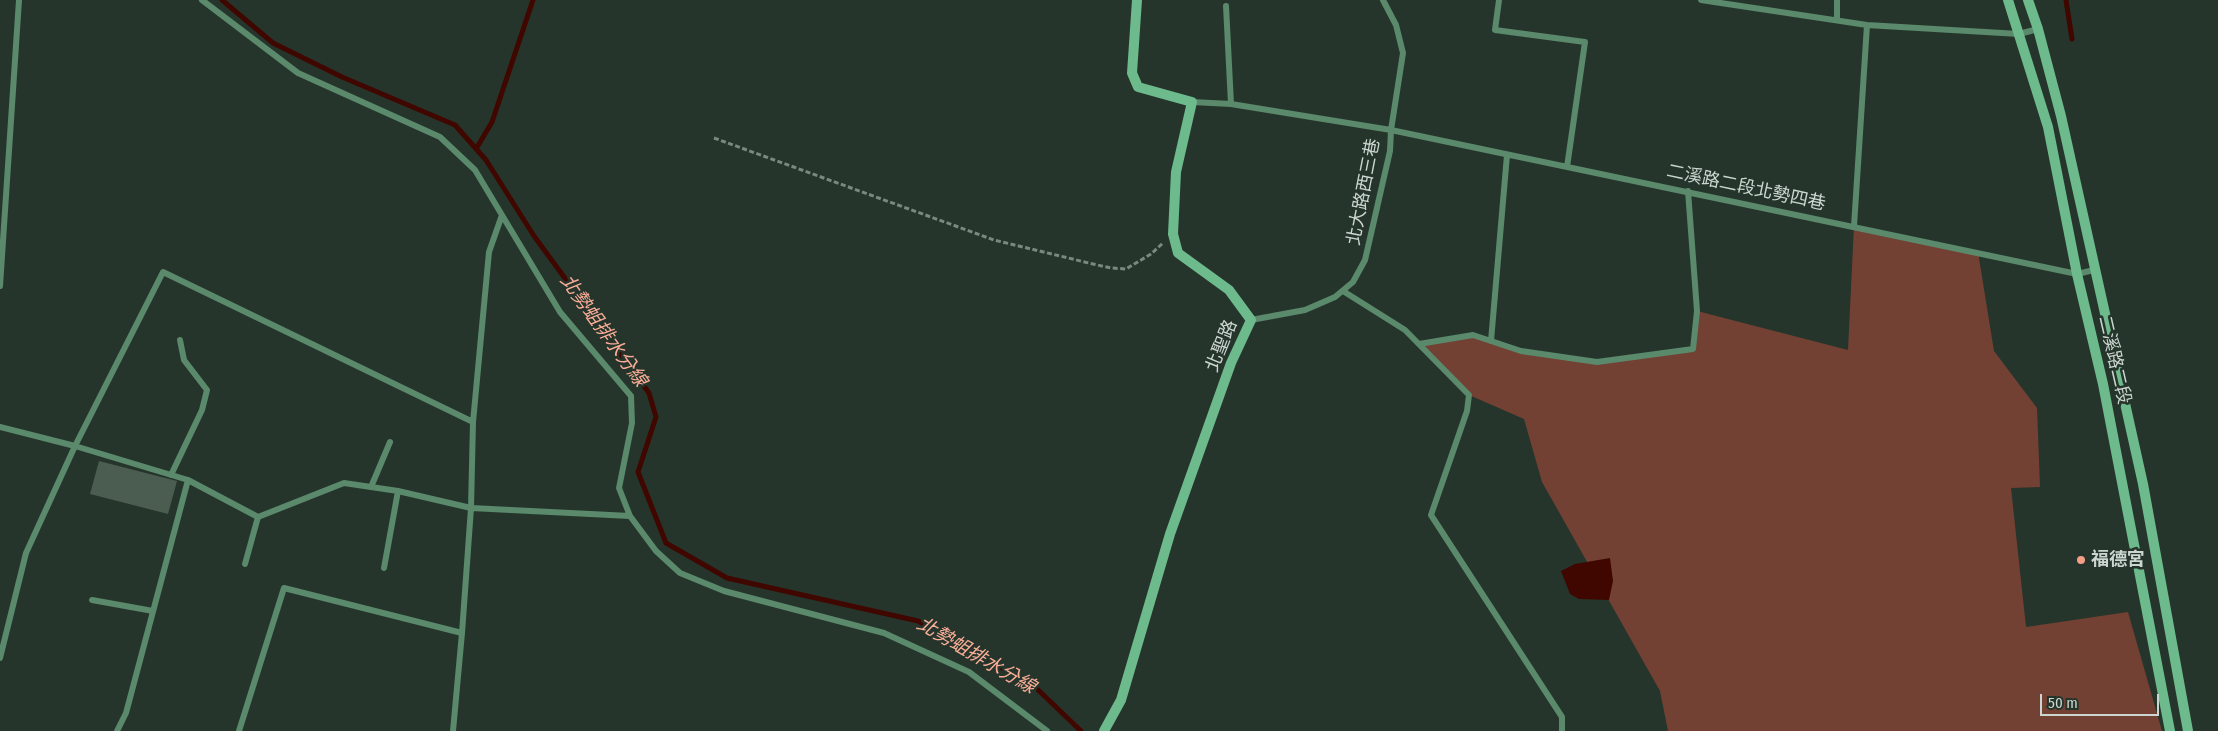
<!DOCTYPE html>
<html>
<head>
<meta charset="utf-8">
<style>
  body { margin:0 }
  #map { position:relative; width:2218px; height:731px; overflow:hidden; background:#25352b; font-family:"Fira Sans Condensed",sans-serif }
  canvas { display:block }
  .scale { position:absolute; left:2040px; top:694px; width:119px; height:22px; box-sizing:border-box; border:2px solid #ccd6d0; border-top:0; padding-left:6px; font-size:15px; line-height:18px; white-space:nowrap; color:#ccd6d0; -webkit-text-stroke:4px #25352b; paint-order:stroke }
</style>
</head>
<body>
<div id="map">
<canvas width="2218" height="731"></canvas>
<div class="scale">50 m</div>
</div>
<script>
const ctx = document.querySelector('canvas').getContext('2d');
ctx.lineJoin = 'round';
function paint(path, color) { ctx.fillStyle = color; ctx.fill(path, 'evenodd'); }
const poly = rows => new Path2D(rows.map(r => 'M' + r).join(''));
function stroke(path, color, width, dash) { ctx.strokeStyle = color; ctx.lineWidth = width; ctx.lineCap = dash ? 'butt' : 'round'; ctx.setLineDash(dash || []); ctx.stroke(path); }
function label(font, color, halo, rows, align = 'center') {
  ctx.font = font + ' "Fira Sans Condensed","Noto Sans TC",sans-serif'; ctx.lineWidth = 5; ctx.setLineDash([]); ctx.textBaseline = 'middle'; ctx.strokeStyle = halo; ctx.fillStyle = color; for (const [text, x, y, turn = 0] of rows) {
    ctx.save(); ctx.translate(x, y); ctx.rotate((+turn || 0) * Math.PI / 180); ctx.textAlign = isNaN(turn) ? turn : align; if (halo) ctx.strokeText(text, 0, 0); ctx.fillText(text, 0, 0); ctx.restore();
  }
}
const green = poly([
  [1854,226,1978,252,1994,351,2037,408,2040,487,2011,488,2026,627,2128,612,2162,731,1668,731,1660,691,1542,482,1524,419,1469,395,1419,344,1473,335,1521,351,1597,362,1692,349,1697,311,1848,350]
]);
const water = poly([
  [1610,558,1613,581,1609,600,1579,599,1570,594,1561,571,1575,564]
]);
const stream = poly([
  [222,0,273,43,342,77,455,125,486,160,534,236,649,393,656,417,638,472,666,543,727,578,918,621,1033,685,1081,731],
  [2066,0,2072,39],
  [476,149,492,122,533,0]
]);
const building = poly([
  [99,461,177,481,168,514,90,494]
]);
const path = poly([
  [714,138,994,240,1093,264,1111,268,1126,269,1151,254,1163,243]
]);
const lane = poly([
  [202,0,298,73,440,137,475,170,560,312,631,396,632,423,619,488,630,516,656,551,680,573,724,591,884,633,969,672,1047,731],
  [1499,0,1495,30,1585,42,1567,167],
  [1701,0,1867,25,2019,34,2038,29],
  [1226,6,1231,104],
  [1837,20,1837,0],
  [1192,102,1231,104,1391,130,2077,274,2094,270],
  [1854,226,1867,25],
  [0,286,19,0],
  [1343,291,1405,330,1469,395,1467,411,1431,515,1562,717,1562,731],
  [1251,320,1305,310,1335,297,1353,282,1365,260,1390,151,1391,130,1403,53,1396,25,1383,0],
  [1491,341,1507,155],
  [1419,344,1473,335,1521,351,1597,362,1693,349,1697,311,1688,191],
  [0,427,75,446,188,480,258,517,344,483,398,491,471,508,630,516],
  [171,475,202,410,207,390,184,360,180,340],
  [371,487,390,442],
  [245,564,258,517],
  [384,568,398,491],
  [92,600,153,611],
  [0,658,26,553,75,446,163,272,473,422],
  [117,731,126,713,188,480],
  [239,731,284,588,462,633,471,508,473,422,489,252,502,215],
  [453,731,462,633]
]);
const secondary = poly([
  [2008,0,2048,127,2077,274,2103,384,2170,731],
  [2028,0,2038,29,2061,116,2143,484,2188,731],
  [1104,731,1121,700,1170,534,1231,363,1251,320,1229,290,1178,253,1173,234,1176,172,1192,102,1138,87,1132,73,1137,0]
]);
const markers = [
  [2081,560,5,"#f49e86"]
];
const streetNames = [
  ["二溪路二段北勢四巷",1746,188,12],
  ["北大路西三巷",1364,192,-79],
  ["北聖路",1222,346,-68],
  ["二溪路二段",2114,360,77]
];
const poiNames = [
  ["福德宮",2091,560]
];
const waterNames = [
  ["北勢蛆排水分線",603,331,54],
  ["北勢蛆排水分線",976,656,30]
];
paint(green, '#724133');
paint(water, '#400700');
stroke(stream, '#400700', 5);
paint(building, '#4b5c51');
stroke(path, '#7b8880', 3, [5, 2.5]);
stroke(lane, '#5a896c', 6);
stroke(secondary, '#6dba8d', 10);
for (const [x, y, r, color] of markers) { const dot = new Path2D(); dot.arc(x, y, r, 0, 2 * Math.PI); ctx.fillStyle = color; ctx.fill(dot); stroke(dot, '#25352b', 2); }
label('18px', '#ccd6d0', '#25352b', streetNames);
label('bold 18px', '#ccd6d0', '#25352b', poiNames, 'left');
label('italic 19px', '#faad97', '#25352b', waterNames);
</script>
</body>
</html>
